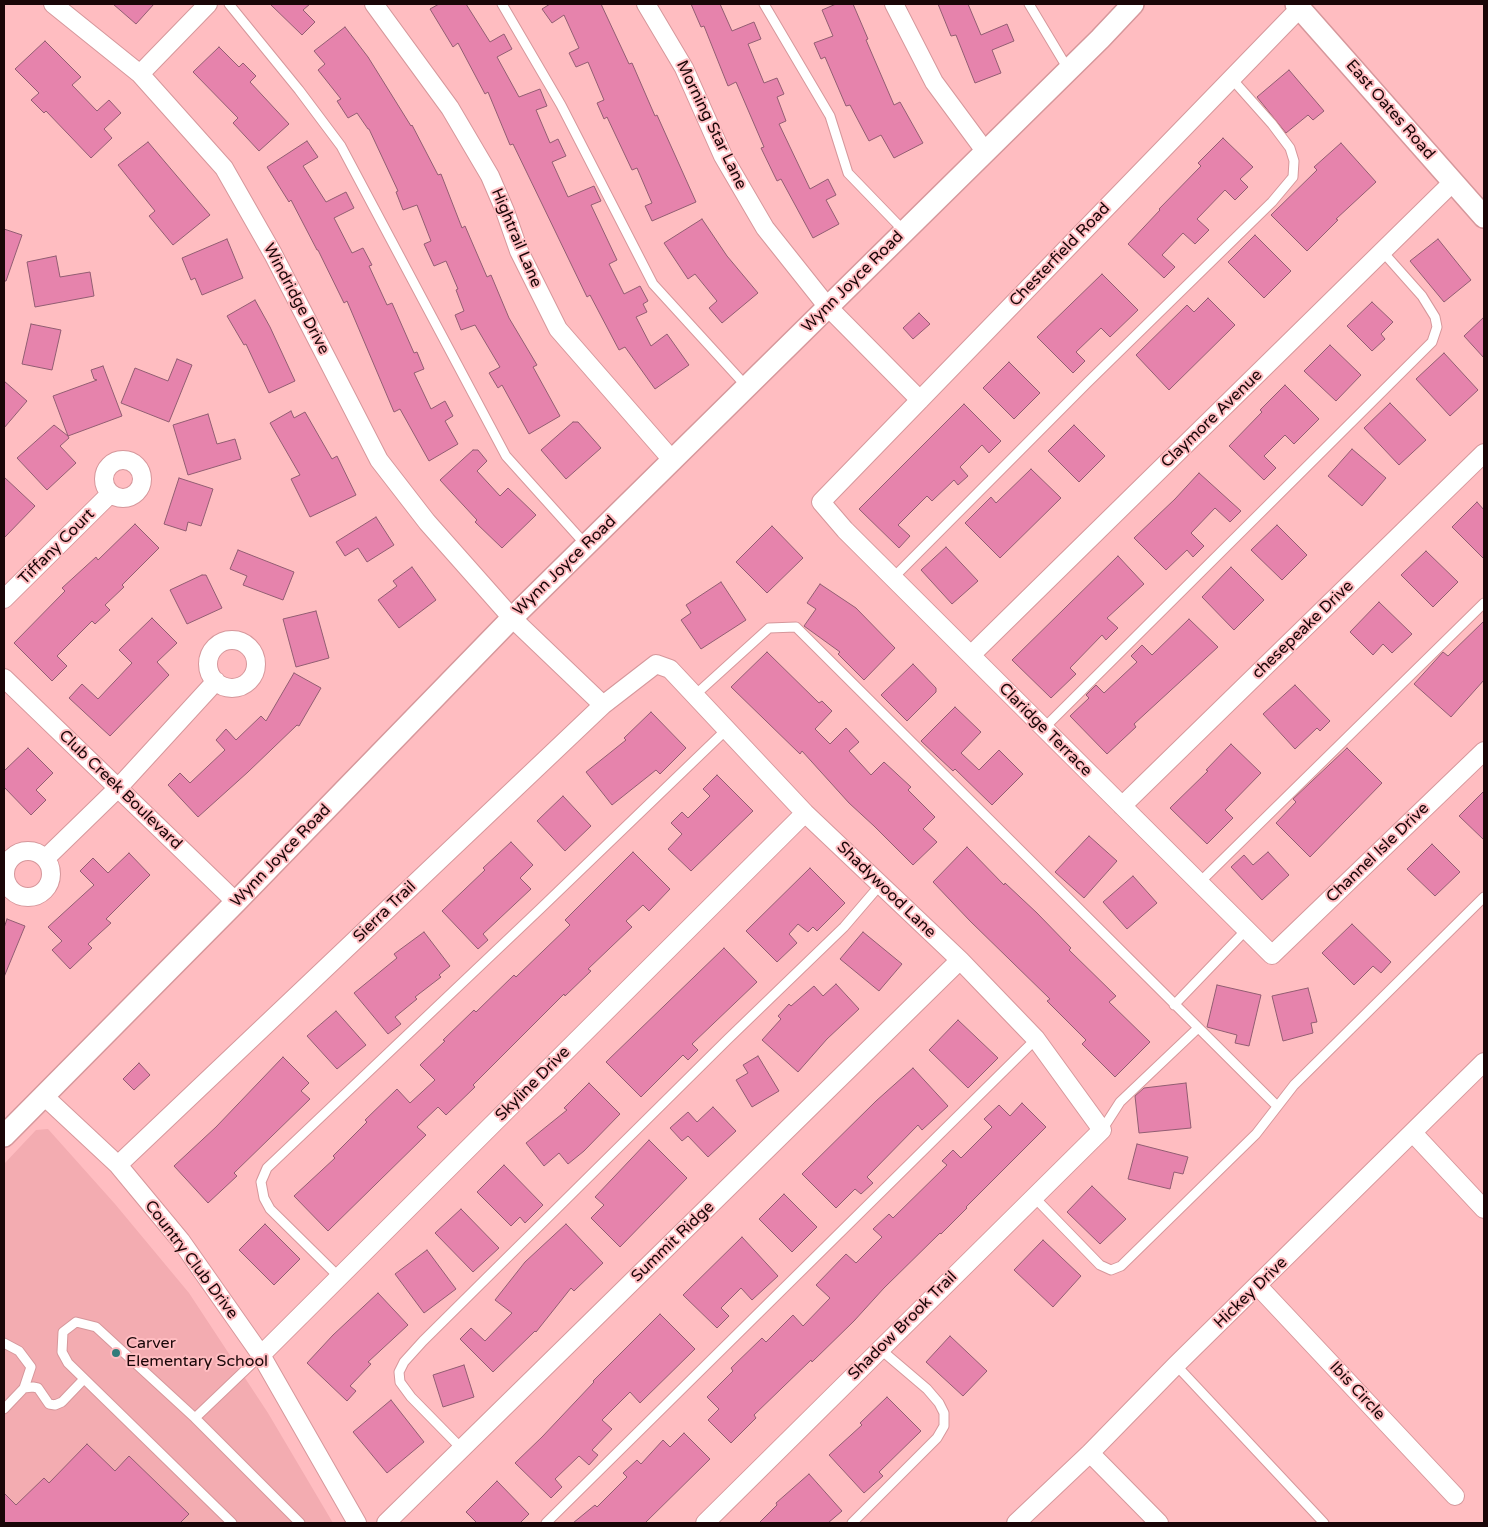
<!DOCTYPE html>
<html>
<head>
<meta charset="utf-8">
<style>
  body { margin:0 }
  #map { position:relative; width:1488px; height:1527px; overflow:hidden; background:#ffbdc1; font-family:"Varela Round",sans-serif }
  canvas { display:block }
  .frame { position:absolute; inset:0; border:5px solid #1a0608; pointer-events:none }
</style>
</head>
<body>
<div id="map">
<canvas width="1488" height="1527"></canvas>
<div class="frame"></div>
</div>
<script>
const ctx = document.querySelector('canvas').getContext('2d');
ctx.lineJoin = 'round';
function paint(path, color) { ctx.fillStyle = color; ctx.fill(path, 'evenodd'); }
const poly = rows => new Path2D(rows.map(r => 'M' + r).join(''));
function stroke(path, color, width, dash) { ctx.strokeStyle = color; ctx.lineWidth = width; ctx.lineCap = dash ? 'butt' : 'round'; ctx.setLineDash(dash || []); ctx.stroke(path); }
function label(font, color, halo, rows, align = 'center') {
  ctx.font = font + ' "Varela Round",sans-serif'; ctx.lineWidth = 4; ctx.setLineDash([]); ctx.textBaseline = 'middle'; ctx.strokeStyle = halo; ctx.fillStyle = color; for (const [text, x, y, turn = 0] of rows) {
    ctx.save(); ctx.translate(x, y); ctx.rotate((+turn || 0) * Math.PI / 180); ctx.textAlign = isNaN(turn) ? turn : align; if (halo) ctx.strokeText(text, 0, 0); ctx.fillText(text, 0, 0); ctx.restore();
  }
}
const built = poly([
  [48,1129,115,1204,189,1293,268,1413,333,1523,4,1523,4,1164,36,1130]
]);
const building = poly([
  [113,4,154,4,136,24,113,4],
  [270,4,310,4,303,10,315,22,302,35,270,4],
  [439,4,466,4,490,42,504,34,512,49,497,57,519,97,540,89,547,106,536,110,550,143,558,139,566,156,552,162,568,197,594,186,601,201,591,205,617,260,609,264,624,294,640,286,648,301,643,304,647,312,636,317,651,346,667,334,689,365,655,389,625,347,619,350,590,295,587,297,513,144,510,145,488,92,485,94,458,43,453,47,430,9,439,4],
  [550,4,601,4,629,64,632,63,655,116,657,115,696,202,652,221,645,206,652,203,637,168,632,170,607,117,604,119,597,103,604,100,588,62,576,67,569,53,579,48,564,15,552,23,542,9,550,4],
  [691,4,720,4,732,31,754,22,761,39,748,44,764,83,777,78,784,94,777,97,786,121,779,124,810,189,828,179,836,195,826,200,839,224,813,238,781,179,777,181,761,148,764,147,736,82,728,86,704,26,701,27,691,4],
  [836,4,853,4,868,39,866,40,894,105,900,102,923,143,894,158,881,135,869,141,850,105,846,106,825,57,821,59,814,43,833,36,822,10,836,4],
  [938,4,968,4,981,35,1007,24,1014,41,992,50,1001,73,975,83,956,35,951,36,938,4],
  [345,27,368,57,411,126,412,125,438,175,441,174,462,228,465,226,487,277,491,275,509,318,537,365,533,367,560,416,529,434,502,385,498,388,489,373,500,367,475,325,461,330,455,315,464,311,456,290,458,289,446,261,434,266,424,244,431,241,417,205,403,210,396,192,398,191,369,129,368,129,357,113,348,118,337,101,341,99,318,70,325,64,314,51,345,27],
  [45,41,81,77,72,85,97,111,109,100,121,113,104,129,112,138,91,158,46,111,44,113,31,100,39,93,15,69,45,41],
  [219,47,239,67,243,63,256,76,250,82,289,124,259,151,233,123,238,118,193,72,219,47],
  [1289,70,1324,111,1313,120,1308,115,1286,133,1257,97,1289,70],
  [1223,138,1253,167,1240,179,1248,187,1235,200,1225,190,1197,219,1209,230,1195,244,1183,233,1162,255,1175,267,1164,278,1128,244,1160,210,1159,209,1201,166,1198,163,1223,138],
  [307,141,318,157,303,166,326,202,346,192,354,208,334,218,352,253,363,248,372,265,369,266,387,305,392,303,414,353,417,352,424,369,414,373,431,409,445,401,453,416,445,421,458,444,429,461,400,409,394,412,347,301,344,303,318,250,317,250,291,200,289,202,267,167,307,141],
  [148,142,210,215,173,245,149,216,155,211,118,165,148,142],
  [1341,143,1376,182,1336,219,1338,220,1307,251,1271,215,1317,170,1314,167,1341,143],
  [702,219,727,256,758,293,722,323,709,308,717,301,695,274,688,279,664,243,702,219],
  [4,229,22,235,6,281,4,281,4,229],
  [1255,235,1291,271,1264,298,1228,262,1255,235],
  [227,239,243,278,202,295,195,278,191,280,182,258,227,239],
  [1438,239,1471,280,1444,302,1410,261,1438,239],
  [56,256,60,277,90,272,94,296,35,307,27,262,56,256],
  [1102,274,1138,310,1110,337,1101,328,1076,352,1085,361,1073,373,1037,337,1102,274],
  [1208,298,1235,325,1169,390,1136,355,1187,305,1194,312,1208,298],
  [255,300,270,327,295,381,269,393,246,344,244,345,227,316,255,300],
  [1372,302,1393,322,1381,334,1385,339,1372,351,1347,326,1372,302],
  [919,313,930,324,913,339,903,328,919,313],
  [1484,317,1484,358,1464,336,1484,317],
  [31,324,61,330,52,370,22,364,31,324],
  [1330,345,1361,375,1336,401,1304,371,1330,345],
  [1444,353,1478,390,1450,416,1416,379,1444,353],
  [177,359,192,365,169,422,121,403,135,368,168,381,177,359],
  [1009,362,1040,393,1014,419,983,388,1009,362],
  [103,366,122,416,68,436,69,438,60,446,76,463,47,490,17,458,54,425,68,436,53,396,97,380,94,379,91,370,103,366],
  [4,381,27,401,4,428,4,381],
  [1285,385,1319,419,1294,444,1285,435,1264,456,1276,468,1264,480,1229,446,1262,412,1260,410,1285,385],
  [1390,403,1426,440,1399,465,1364,428,1390,403],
  [964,404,1001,441,989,453,982,445,960,467,968,476,958,485,954,480,932,501,927,496,898,525,910,536,899,548,859,509,964,404],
  [291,411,294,418,305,412,332,459,337,456,356,495,310,517,291,479,300,475,270,423,291,411],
  [208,414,217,444,235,439,241,459,188,475,173,425,208,414],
  [573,422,578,422,601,448,566,479,541,450,573,422],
  [1074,425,1105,456,1079,482,1048,451,1074,425],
  [1352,449,1386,478,1362,506,1328,476,1352,449],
  [473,450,478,450,487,461,477,471,500,496,508,488,536,515,502,548,475,522,477,520,440,480,473,450],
  [1031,469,1061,498,1000,558,965,523,991,497,996,503,1031,469],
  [1199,473,1241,511,1230,522,1215,508,1191,533,1204,546,1193,557,1187,550,1166,570,1134,538,1175,499,1199,473],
  [4,477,35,506,4,538,4,477],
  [179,478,213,489,201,526,188,522,186,531,164,524,179,478],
  [1477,502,1484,510,1484,559,1452,527,1477,502],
  [376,517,394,545,367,562,358,548,345,556,336,542,376,517],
  [135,524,159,548,122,585,124,587,105,605,110,610,95,624,92,621,57,656,67,666,52,681,14,643,65,591,62,588,96,557,98,560,135,524],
  [1277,525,1307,555,1282,580,1251,550,1277,525],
  [772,526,803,558,767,593,736,562,772,526],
  [946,547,978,581,952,604,921,570,946,547],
  [238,550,294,572,283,600,243,585,247,576,230,569,238,550],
  [1426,551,1458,582,1433,607,1401,575,1426,551],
  [1118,556,1144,584,1107,618,1118,628,1106,640,1102,635,1070,668,1076,674,1051,698,1012,660,1118,556],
  [412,567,436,600,399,628,378,600,397,586,393,581,412,567],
  [1231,567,1264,600,1234,630,1202,597,1231,567],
  [202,575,206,575,222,608,187,624,170,590,202,575],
  [721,582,746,620,701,649,681,620,691,613,686,605,721,582],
  [820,584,856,608,895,648,864,680,838,654,840,652,804,626,816,609,807,603,820,584],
  [1379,602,1412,634,1392,653,1383,644,1373,655,1350,632,1379,602],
  [316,611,329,658,296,667,283,619,316,611],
  [152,618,177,643,157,662,169,675,110,736,69,698,82,684,98,699,132,663,119,650,152,618],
  [1189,619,1218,647,1134,724,1136,727,1107,754,1070,716,1089,698,1086,695,1096,685,1104,693,1137,662,1131,656,1142,645,1152,655,1189,619],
  [1484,621,1484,680,1451,717,1414,684,1443,652,1448,656,1484,621],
  [767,652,819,703,822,701,832,711,815,729,830,744,846,728,859,742,849,751,871,775,884,762,911,787,908,790,935,817,923,829,937,842,913,865,874,826,849,803,802,751,800,754,731,687,767,652],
  [913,664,936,688,936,692,907,721,881,695,913,664],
  [294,673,321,688,299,726,297,725,248,772,198,817,168,785,180,773,190,783,225,750,216,740,226,729,236,740,261,716,266,721,294,673],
  [1295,685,1330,721,1320,731,1317,728,1295,749,1263,714,1295,685],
  [955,707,981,732,961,753,979,770,999,750,1023,774,992,805,955,769,953,771,921,741,955,707],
  [651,712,686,748,660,774,656,770,612,805,586,772,626,740,624,738,651,712],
  [1231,744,1261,773,1225,810,1233,818,1207,844,1170,808,1208,771,1206,770,1231,744],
  [28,748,53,773,36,790,46,800,31,815,4,787,4,771,28,748],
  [1347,748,1382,783,1310,857,1276,823,1296,802,1293,799,1347,748],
  [717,775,753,811,691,871,668,849,682,834,671,823,682,812,688,818,710,796,703,789,717,775],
  [1484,791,1484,840,1459,816,1484,791],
  [563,796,591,826,565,851,537,821,563,796],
  [1089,836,1117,861,1084,898,1055,872,1089,836],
  [511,842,533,865,520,878,531,889,483,934,488,940,478,949,442,911,485,870,483,868,511,842],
  [1432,844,1460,872,1435,896,1407,869,1432,844],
  [967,847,1004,885,1005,883,1037,913,1071,948,1069,950,1116,996,1109,1002,1150,1042,1115,1077,1082,1044,1086,1040,1047,1001,1050,999,970,921,933,882,967,847],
  [633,852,670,889,649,911,643,905,626,921,632,927,588,969,591,971,565,996,564,994,473,1085,475,1087,446,1115,438,1107,417,1127,426,1135,328,1231,294,1196,335,1158,333,1156,367,1122,365,1120,397,1089,410,1103,435,1080,420,1065,445,1041,443,1040,474,1010,476,1012,514,975,516,977,570,925,565,920,633,852],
  [1268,852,1289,875,1262,900,1231,867,1244,855,1253,865,1268,852],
  [129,853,150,875,106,919,111,923,88,944,92,948,70,969,52,950,62,941,48,927,94,885,80,871,93,858,108,873,129,853],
  [810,868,845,903,817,931,813,927,808,932,798,924,789,934,797,943,777,962,746,931,810,868],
  [1133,876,1157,903,1127,929,1103,902,1133,876],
  [7,919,25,926,4,977,4,928,7,919],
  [1352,924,1391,962,1381,973,1373,966,1354,985,1322,953,1352,924],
  [424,932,450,966,439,975,441,977,415,997,417,999,395,1017,401,1024,388,1034,354,993,397,958,394,954,424,932],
  [863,932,902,964,879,991,840,959,863,932],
  [724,948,757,982,692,1044,698,1050,688,1060,683,1055,641,1097,606,1062,724,948],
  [836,984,859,1009,827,1039,798,1072,762,1040,781,1019,778,1016,789,1004,791,1006,814,986,823,996,836,984],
  [1217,985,1261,995,1249,1046,1235,1043,1237,1035,1207,1027,1217,985],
  [1308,988,1317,1022,1311,1023,1313,1033,1283,1041,1272,996,1308,988],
  [336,1011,366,1045,337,1069,307,1036,336,1011],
  [958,1020,998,1058,968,1088,929,1050,958,1020],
  [758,1056,779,1091,752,1107,736,1080,748,1073,743,1065,758,1056],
  [283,1057,309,1083,301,1091,310,1099,234,1173,237,1176,208,1203,174,1166,216,1127,283,1057],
  [139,1063,150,1075,134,1090,123,1079,139,1063],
  [913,1068,948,1106,922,1130,918,1125,867,1177,873,1183,861,1194,855,1189,836,1208,802,1174,876,1101,913,1068],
  [589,1083,620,1114,584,1151,568,1164,559,1153,544,1166,526,1143,567,1110,564,1108,589,1083],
  [1186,1083,1191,1128,1139,1133,1135,1096,1144,1088,1186,1083],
  [1022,1103,1046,1127,966,1207,967,1208,941,1234,940,1233,884,1288,854,1321,812,1362,811,1360,754,1415,756,1418,731,1443,708,1420,719,1409,707,1397,733,1371,731,1368,762,1338,766,1342,793,1315,803,1326,830,1298,816,1285,846,1254,856,1263,882,1237,873,1229,889,1214,893,1218,947,1165,942,1161,953,1150,961,1158,992,1127,984,1119,999,1105,1010,1116,1022,1103],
  [713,1107,736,1131,708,1157,688,1136,682,1141,670,1128,688,1112,697,1122,713,1107],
  [649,1140,687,1178,620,1247,591,1218,604,1205,595,1197,649,1140],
  [1137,1144,1188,1157,1183,1174,1174,1172,1170,1189,1128,1179,1137,1144],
  [504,1165,543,1205,525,1223,520,1217,511,1226,477,1192,504,1165],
  [1092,1186,1126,1219,1100,1244,1067,1212,1092,1186],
  [784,1194,817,1227,792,1252,759,1219,784,1194],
  [461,1209,499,1248,473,1272,435,1233,461,1209],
  [265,1224,300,1259,274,1285,239,1250,265,1224],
  [566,1224,603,1263,574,1291,571,1288,536,1332,535,1331,493,1372,460,1339,471,1328,485,1341,512,1313,495,1300,525,1262,566,1224],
  [742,1237,778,1276,752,1300,741,1288,721,1308,729,1316,717,1328,683,1295,742,1237],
  [1043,1240,1081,1276,1053,1307,1014,1270,1043,1240],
  [427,1250,456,1289,424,1313,395,1274,427,1250],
  [378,1293,408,1325,368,1362,371,1364,350,1386,356,1391,347,1401,307,1363,333,1335,378,1293],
  [660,1314,695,1349,640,1403,630,1392,602,1420,612,1429,592,1450,598,1455,589,1465,579,1456,555,1479,562,1487,551,1498,515,1463,542,1437,594,1382,593,1381,660,1314],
  [950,1336,987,1371,963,1396,926,1362,950,1336],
  [464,1365,474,1397,443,1407,433,1375,464,1365],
  [887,1397,921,1431,879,1472,883,1476,864,1493,829,1455,862,1425,860,1423,887,1397],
  [391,1400,424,1442,387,1473,353,1432,391,1400],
  [684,1433,710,1459,645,1523,573,1523,595,1505,597,1507,627,1477,623,1473,637,1460,641,1464,663,1440,670,1447,684,1433],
  [87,1444,115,1471,129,1456,189,1514,180,1523,4,1523,4,1493,16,1505,44,1478,49,1483,87,1444],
  [809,1474,842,1511,828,1523,759,1523,777,1505,776,1503,809,1474],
  [497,1481,529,1514,520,1523,477,1523,466,1512,497,1481]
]);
const service = poly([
  [229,4,299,90,341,146,506,456,586,545],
  [502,4,561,105,653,284,747,387],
  [764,4,830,116,848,173,904,231],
  [1029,4,1068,69],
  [893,578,1087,383,1272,202,1293,177,1294,161,1290,148,1272,124,1232,79],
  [694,696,769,628,796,627,1277,1106],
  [1044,728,1432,342,1437,327,1435,317,1422,296,1382,251],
  [1199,883,1484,603],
  [1174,1005,1246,930],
  [1102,1130,1120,1102,1198,1028],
  [1034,1197,1100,1265,1111,1270,1121,1266,1256,1134,1294,1085,1484,897],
  [339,1277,270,1209,264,1198,261,1182,267,1168,540,909,726,730],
  [4,1343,19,1351,31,1367,24,1388,4,1409],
  [1176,1365,1324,1523],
  [24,1388,33,1387,38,1388,49,1404,55,1405,62,1402,84,1379],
  [195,1418,261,1355],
  [462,1449,411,1397,400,1382,399,1372,404,1362,423,1341,728,1039,844,927,880,885],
  [232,1523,68,1363,62,1352,63,1332,76,1322,96,1327,195,1418,300,1523],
  [546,1523,1036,1039],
  [852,1523,937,1438,944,1426,944,1413,939,1403,927,1389,880,1349]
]);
const minor = poly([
  [53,4,140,74,224,168,273,254,379,460,427,522,512,618,603,705],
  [374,4,450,108,490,176,505,211,519,251,558,329,673,461],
  [646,4,684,68,723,156,765,228,827,306,920,400],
  [894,4,934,82,985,151],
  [1300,8,821,502,845,530,1272,955,1484,751],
  [140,74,208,4],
  '104 479a19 19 0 1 1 38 0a19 19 0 1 1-38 0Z',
  [4,599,110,494],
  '208 664a24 24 0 1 1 48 0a24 24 0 1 1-48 0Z',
  [971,655,1453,182],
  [4,678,236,902],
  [1122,806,1484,453],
  '5 874a23 23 0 1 1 46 0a23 23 0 1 1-46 0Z',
  [46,858,118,788,216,681],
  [44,1096,118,1165,181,1241,261,1355,357,1523],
  [1413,1133,1484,1209],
  [118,1165,603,705,656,664,670,669,805,813,960,960,1036,1039,1102,1130,705,1523],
  [1258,1286,1455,1496],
  [261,1355,805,813],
  [1090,1453,1159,1523],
  [386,1523,960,960],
  [1016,1523,1090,1453,1176,1365,1484,1062]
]);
const tertiary = poly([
  [1296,4,1484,217],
  [4,1136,236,902,512,618,1100,39,1133,4]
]);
const markers = [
  [116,1353,5,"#337c7b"]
];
const streetNames = [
  ["East Oates Road",1390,110,49],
  ["Morning Star Lane",711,125,64],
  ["Hightrail Lane",516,238,67],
  ["Chesterfield Road",1060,255,-46],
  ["Wynn Joyce Road",853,282,-45],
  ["Windridge Drive",296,299,62],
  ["Claymore Avenue",1212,419,-44],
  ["Tiffany Court",57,547,-45],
  ["Wynn Joyce Road",565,566,-44],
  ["chesepeake Drive",1303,630,-44],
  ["Claridge Terrace",1045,730,45],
  ["Club Creek Boulevard",120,790,44],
  ["Channel Isle Drive",1378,853,-44],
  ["Wynn Joyce Road",281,856,-46],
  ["Shadywood Lane",886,890,44],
  ["Sierra Trail",385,912,-44],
  ["Skyline Drive",533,1084,-45],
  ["Summit Ridge",673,1242,-44],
  ["Country Club Drive",191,1260,53],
  ["Hickey Drive",1251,1293,-44],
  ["Shadow Brook Trail",903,1326,-45],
  ["Ibis Circle",1357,1391,47]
];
const poiNames = [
  ["Carver",126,1344],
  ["Elementary School",126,1362]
];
paint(built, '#f3acb1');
paint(building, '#e683ac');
stroke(building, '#925d72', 1);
stroke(service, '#d6979b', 11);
stroke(minor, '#d6979b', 20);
stroke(tertiary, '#d6979b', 24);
stroke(service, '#fff', 9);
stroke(minor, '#fff', 18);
stroke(tertiary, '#fff', 21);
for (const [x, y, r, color] of markers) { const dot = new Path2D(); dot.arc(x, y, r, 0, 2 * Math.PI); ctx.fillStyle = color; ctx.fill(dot); stroke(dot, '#ffbdc1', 2); }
label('16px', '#1a0608', '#ffbdc1', streetNames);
label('16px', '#1a0608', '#ffbdc1', poiNames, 'left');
</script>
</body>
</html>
